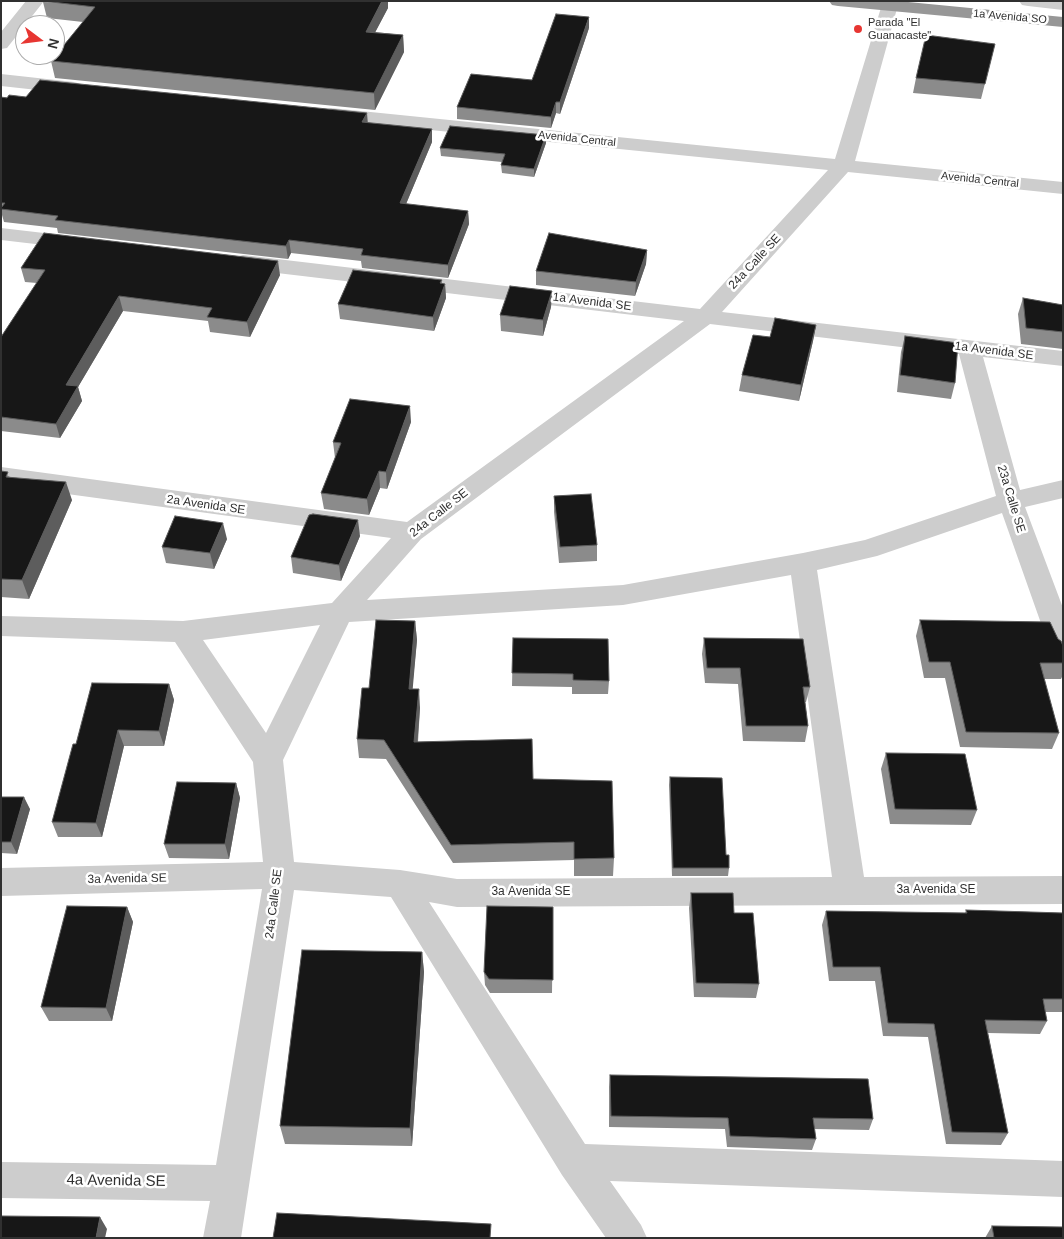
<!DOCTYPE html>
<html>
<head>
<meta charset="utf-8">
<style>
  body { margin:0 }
  #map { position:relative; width:1064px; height:1239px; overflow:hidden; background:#fff; font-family:Arial,sans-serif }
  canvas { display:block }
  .frame { position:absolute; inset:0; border:2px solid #303030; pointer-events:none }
  .north { position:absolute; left:15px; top:15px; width:50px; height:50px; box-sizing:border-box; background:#fff; border:1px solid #acacac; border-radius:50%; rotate:105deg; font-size:14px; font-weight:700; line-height:20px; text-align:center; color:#303030 }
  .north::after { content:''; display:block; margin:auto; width:18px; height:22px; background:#e73632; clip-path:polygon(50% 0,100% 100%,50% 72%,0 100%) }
</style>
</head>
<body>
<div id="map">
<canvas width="1064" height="1239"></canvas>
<div class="frame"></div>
<div class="north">N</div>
</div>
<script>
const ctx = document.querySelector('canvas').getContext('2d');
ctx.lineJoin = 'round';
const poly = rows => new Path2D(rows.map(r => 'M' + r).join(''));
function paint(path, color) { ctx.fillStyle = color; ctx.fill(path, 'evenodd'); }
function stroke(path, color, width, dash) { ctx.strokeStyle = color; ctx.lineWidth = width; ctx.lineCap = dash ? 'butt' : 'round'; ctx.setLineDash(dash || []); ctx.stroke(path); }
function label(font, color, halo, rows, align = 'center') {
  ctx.font = font + ' Arial,sans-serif'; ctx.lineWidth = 5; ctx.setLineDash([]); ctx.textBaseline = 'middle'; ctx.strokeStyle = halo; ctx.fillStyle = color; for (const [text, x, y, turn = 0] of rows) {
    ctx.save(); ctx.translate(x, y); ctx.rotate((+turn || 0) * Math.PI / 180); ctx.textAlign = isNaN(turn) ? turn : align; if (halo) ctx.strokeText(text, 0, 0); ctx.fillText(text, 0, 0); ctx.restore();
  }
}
const street = poly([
  [26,1,44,1,7,48,1,49,1,32,26,1],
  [883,1,895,1,898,5,855,161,1063,182,1063,194,848,172,722,312,1063,351,1063,366,983,357,1020,490,1063,480,1063,498,1025,507,1063,608,1063,657,1053,654,1049,646,1002,513,877,556,817,570,864,877,1063,876,1063,904,457,907,429,902,585,1144,1063,1161,1063,1197,610,1181,641,1225,647,1238,606,1238,562,1175,391,897,294,890,241,1238,203,1238,210,1201,1,1198,1,1162,216,1165,262,889,1,896,1,868,263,862,253,762,175,642,1,636,1,616,183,621,332,603,391,538,1,485,1,467,407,522,684,321,243,269,235,267,232,262,235,257,243,255,700,309,828,170,331,120,324,118,321,114,324,110,331,108,835,159,883,1],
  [710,324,959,354,996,496,865,540,803,553,623,585,367,600,421,539,710,324],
  [791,575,832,877,457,879,400,870,294,862,283,760,349,622,623,605,791,575],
  [320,625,266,733,203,640,320,625],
  [1019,1,1063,1,1063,10,1028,6,1022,5,1019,1],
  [1,74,74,82,81,84,84,88,81,92,74,94,1,86,1,74],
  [1,228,78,237,86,238,89,243,86,248,78,249,1,240,1,228]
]);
const highway = poly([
  [829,1,898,1,1063,17,1063,27,838,6,832,5,829,1]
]);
const wall = poly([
  [43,2,388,8,375,32,403,35,404,52,375,110,55,78,51,61,83,22,47,18],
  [589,28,560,114,556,113,551,128,457,119,457,107,532,80],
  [995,44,981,99,913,93,916,78],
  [1,97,368,123,432,142,406,204,468,211,469,224,448,278,362,268,361,261,291,253,288,259,58,233,57,228,4,222,2,215,1,215],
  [546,135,546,143,534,177,502,173,501,165,502,162,441,156,440,148],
  [647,250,646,264,635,296,536,285,536,271],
  [21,268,280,275,250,337,210,332,208,321,123,311,78,387,82,401,60,438,1,431,1,337,37,283,25,282],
  [442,284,445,284,446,298,434,331,340,319,338,304],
  [552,291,551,307,543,336,501,331,500,315],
  [1023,298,1063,305,1063,349,1021,344,1018,314],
  [816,325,813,341,799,401,739,391,742,375,770,337],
  [905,336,955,383,951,399,897,392,901,352],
  [411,422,387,489,380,488,369,515,324,509,321,493,335,458,333,442],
  [1,471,10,477,72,500,29,599,1,597],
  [554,496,597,545,597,561,559,563,554,512],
  [360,536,341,581,293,573,291,557],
  [227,539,214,569,166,563,162,547],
  [920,620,1058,639,1063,646,1063,675,1061,679,1044,679,1059,733,1052,749,960,747,945,678,924,678,916,636],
  [415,621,417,640,412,689,420,708,418,742,533,779,614,858,613,876,574,876,574,860,453,863,386,759,359,758,357,739,369,688],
  [513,638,609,681,608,694,572,694,572,687,512,686],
  [704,638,810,687,806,702,805,702,808,726,805,742,743,741,738,684,705,683,702,654],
  [169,684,174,700,164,746,124,746,102,837,58,837,52,822,76,744],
  [886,753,977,810,971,825,890,824,881,769],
  [670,777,726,855,729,868,728,876,672,876,669,785],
  [236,783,240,798,229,859,169,858,164,844],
  [1,797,30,809,17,854,1,853],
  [691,893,759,984,756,998,694,997,689,908],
  [127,907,133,922,112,1021,49,1021,41,1007],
  [553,907,552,993,490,993,485,985,484,972],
  [966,910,1063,913,1063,1012,1045,1012,1047,1021,1040,1034,988,1033,1008,1133,1001,1145,946,1144,928,1037,883,1036,875,981,829,981,822,925,826,911,965,913],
  [422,952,424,972,412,1146,285,1144,280,1126],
  [610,1075,873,1119,869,1130,814,1129,816,1139,812,1150,727,1147,725,1129,609,1127,609,1087],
  [992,1226,1063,1238,985,1238]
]);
const shadedWall = poly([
  [382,1,388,1,388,8,367,48,366,32],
  [589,17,589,28,560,114,560,102],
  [403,35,404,52,375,110,374,93],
  [556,102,556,113,551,128,551,117],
  [367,113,368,125,362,122],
  [432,129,432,142,401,216,400,203],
  [546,135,546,143,534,177,534,169],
  [468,211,469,224,448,278,448,265],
  [289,240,291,253,288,259,286,246],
  [647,250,646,264,635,296,636,282],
  [278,261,280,275,250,337,247,322],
  [442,280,442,292,445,284,446,298,434,331,433,317],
  [552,291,551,307,543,336,543,320],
  [119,296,123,311,78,387,82,401,60,438,56,424,66,385],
  [816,325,813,341,799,401,801,385],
  [410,406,411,422,387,489,386,472],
  [379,471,380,488,369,515,367,499],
  [66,482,72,500,29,599,22,580],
  [358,520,360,536,341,581,339,565],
  [223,523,227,539,214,569,210,553],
  [415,621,417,640,411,708,409,689],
  [169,684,174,700,164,746,159,731],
  [419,689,420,708,416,761,414,742],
  [118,730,124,746,102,837,96,823],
  [236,783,240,798,229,859,225,844],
  [24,797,30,809,17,854,11,842],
  [127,907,133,922,112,1021,106,1008],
  [422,952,424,972,412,1146,410,1128],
  [100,1217,107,1229,105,1238,96,1238]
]);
const building = poly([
  [43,1,382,1,366,32,403,35,374,93,51,61,95,7,43,1],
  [556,14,589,17,560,102,556,102,551,117,457,107,471,74,532,80,556,14],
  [926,35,995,44,985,84,916,78,926,35],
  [40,80,367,113,362,122,432,129,400,203,468,211,448,265,361,255,363,249,289,240,286,246,55,220,58,216,1,209,1,208,5,203,1,203,1,97,7,98,9,95,26,97,40,80],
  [450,126,546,135,534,169,501,165,505,154,440,148,450,126],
  [44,233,278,261,247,322,207,317,212,308,119,296,66,385,78,386,56,424,1,417,1,337,45,270,21,268,44,233],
  [549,233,647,250,636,282,536,271,549,233],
  [353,270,442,280,440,283,445,284,433,317,338,304,353,270],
  [510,286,552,291,543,320,500,315,510,286],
  [1023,298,1063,305,1063,332,1026,328,1023,298],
  [775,318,816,325,801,385,742,375,753,335,770,337,775,318],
  [905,336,958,343,955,383,900,375,905,336],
  [350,399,410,406,386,472,379,471,367,499,321,493,341,443,333,442,350,399],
  [1,471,8,472,6,477,66,482,22,580,1,579,1,471],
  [591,494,597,545,560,547,554,496,591,494],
  [313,514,358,520,339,565,291,557,309,515,313,514],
  [175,516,223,523,210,553,162,547,175,516],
  [376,620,415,621,409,689,419,689,414,742,532,739,533,779,612,781,614,858,574,859,574,842,451,845,384,740,357,739,362,688,369,688,376,620],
  [920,620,1050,622,1058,639,1061,641,1063,646,1063,663,1040,663,1059,733,966,732,950,662,929,662,920,620],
  [513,638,608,639,609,681,573,680,573,674,512,673,513,638],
  [704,638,803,639,810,687,803,687,808,726,746,726,740,668,707,668,704,638],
  [92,683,169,684,159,731,118,730,96,823,52,822,73,744,76,744,92,683],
  [886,753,965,754,977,810,895,809,886,753],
  [670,777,722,778,726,855,729,855,729,868,673,868,670,777],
  [177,782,236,783,225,844,164,844,177,782],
  [1,797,24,797,11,842,1,842,1,797],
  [691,893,733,893,734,913,753,913,759,984,696,983,691,893],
  [67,906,127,907,106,1008,41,1007,67,906],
  [487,906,553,907,553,980,489,979,484,972,487,906],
  [966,910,1063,913,1063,999,1043,999,1047,1021,985,1020,1008,1133,952,1132,934,1024,888,1023,880,967,833,967,826,911,967,913,966,910],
  [302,950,422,952,410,1128,280,1126,302,950],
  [610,1075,868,1079,873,1119,813,1118,816,1139,730,1136,728,1118,611,1116,610,1075],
  [277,1213,491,1224,490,1238,273,1238,277,1213],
  [1,1216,100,1217,96,1238,1,1238,1,1216],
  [992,1226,1063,1227,1063,1238,994,1238,992,1226]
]);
const markers = [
  [858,29,5,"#e73632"]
];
const farStreetnames = [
  ["1a Avenida SO",1010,17,5],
  ["Avenida Central",577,139,6],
  ["Avenida Central",980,180,6]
];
const farPoinames = [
  ["Parada \"El",868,23],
  ["Guanacaste\"",868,36]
];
const streetNames = [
  ["24a Calle SE",755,262,-47],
  ["1a Avenida SE",592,302,7],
  ["1a Avenida SE",994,351,7],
  ["23a Calle SE",1011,499,73],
  ["2a Avenida SE",206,505,8],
  ["24a Calle SE",439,513,-38],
  ["3a Avenida SE",127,879,-1],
  ["3a Avenida SE",936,890],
  ["3a Avenida SE",531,892],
  ["24a Calle SE",274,904,-83]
];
const nearStreetnames = [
  ["4a Avenida SE",116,1181,1]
];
paint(street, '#cdcdcd');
paint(highway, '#979797');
paint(wall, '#8b8b8b');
paint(shadedWall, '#5d5d5d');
paint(building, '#171717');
stroke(building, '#5d5d5d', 1);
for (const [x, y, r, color] of markers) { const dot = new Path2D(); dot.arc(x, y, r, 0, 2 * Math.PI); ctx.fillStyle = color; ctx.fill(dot); stroke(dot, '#fff', 2); }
label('11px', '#303030', '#fff', farStreetnames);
label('11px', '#303030', '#fff', farPoinames, 'left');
label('12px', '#303030', '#fff', streetNames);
label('15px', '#303030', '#fff', nearStreetnames);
</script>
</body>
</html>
